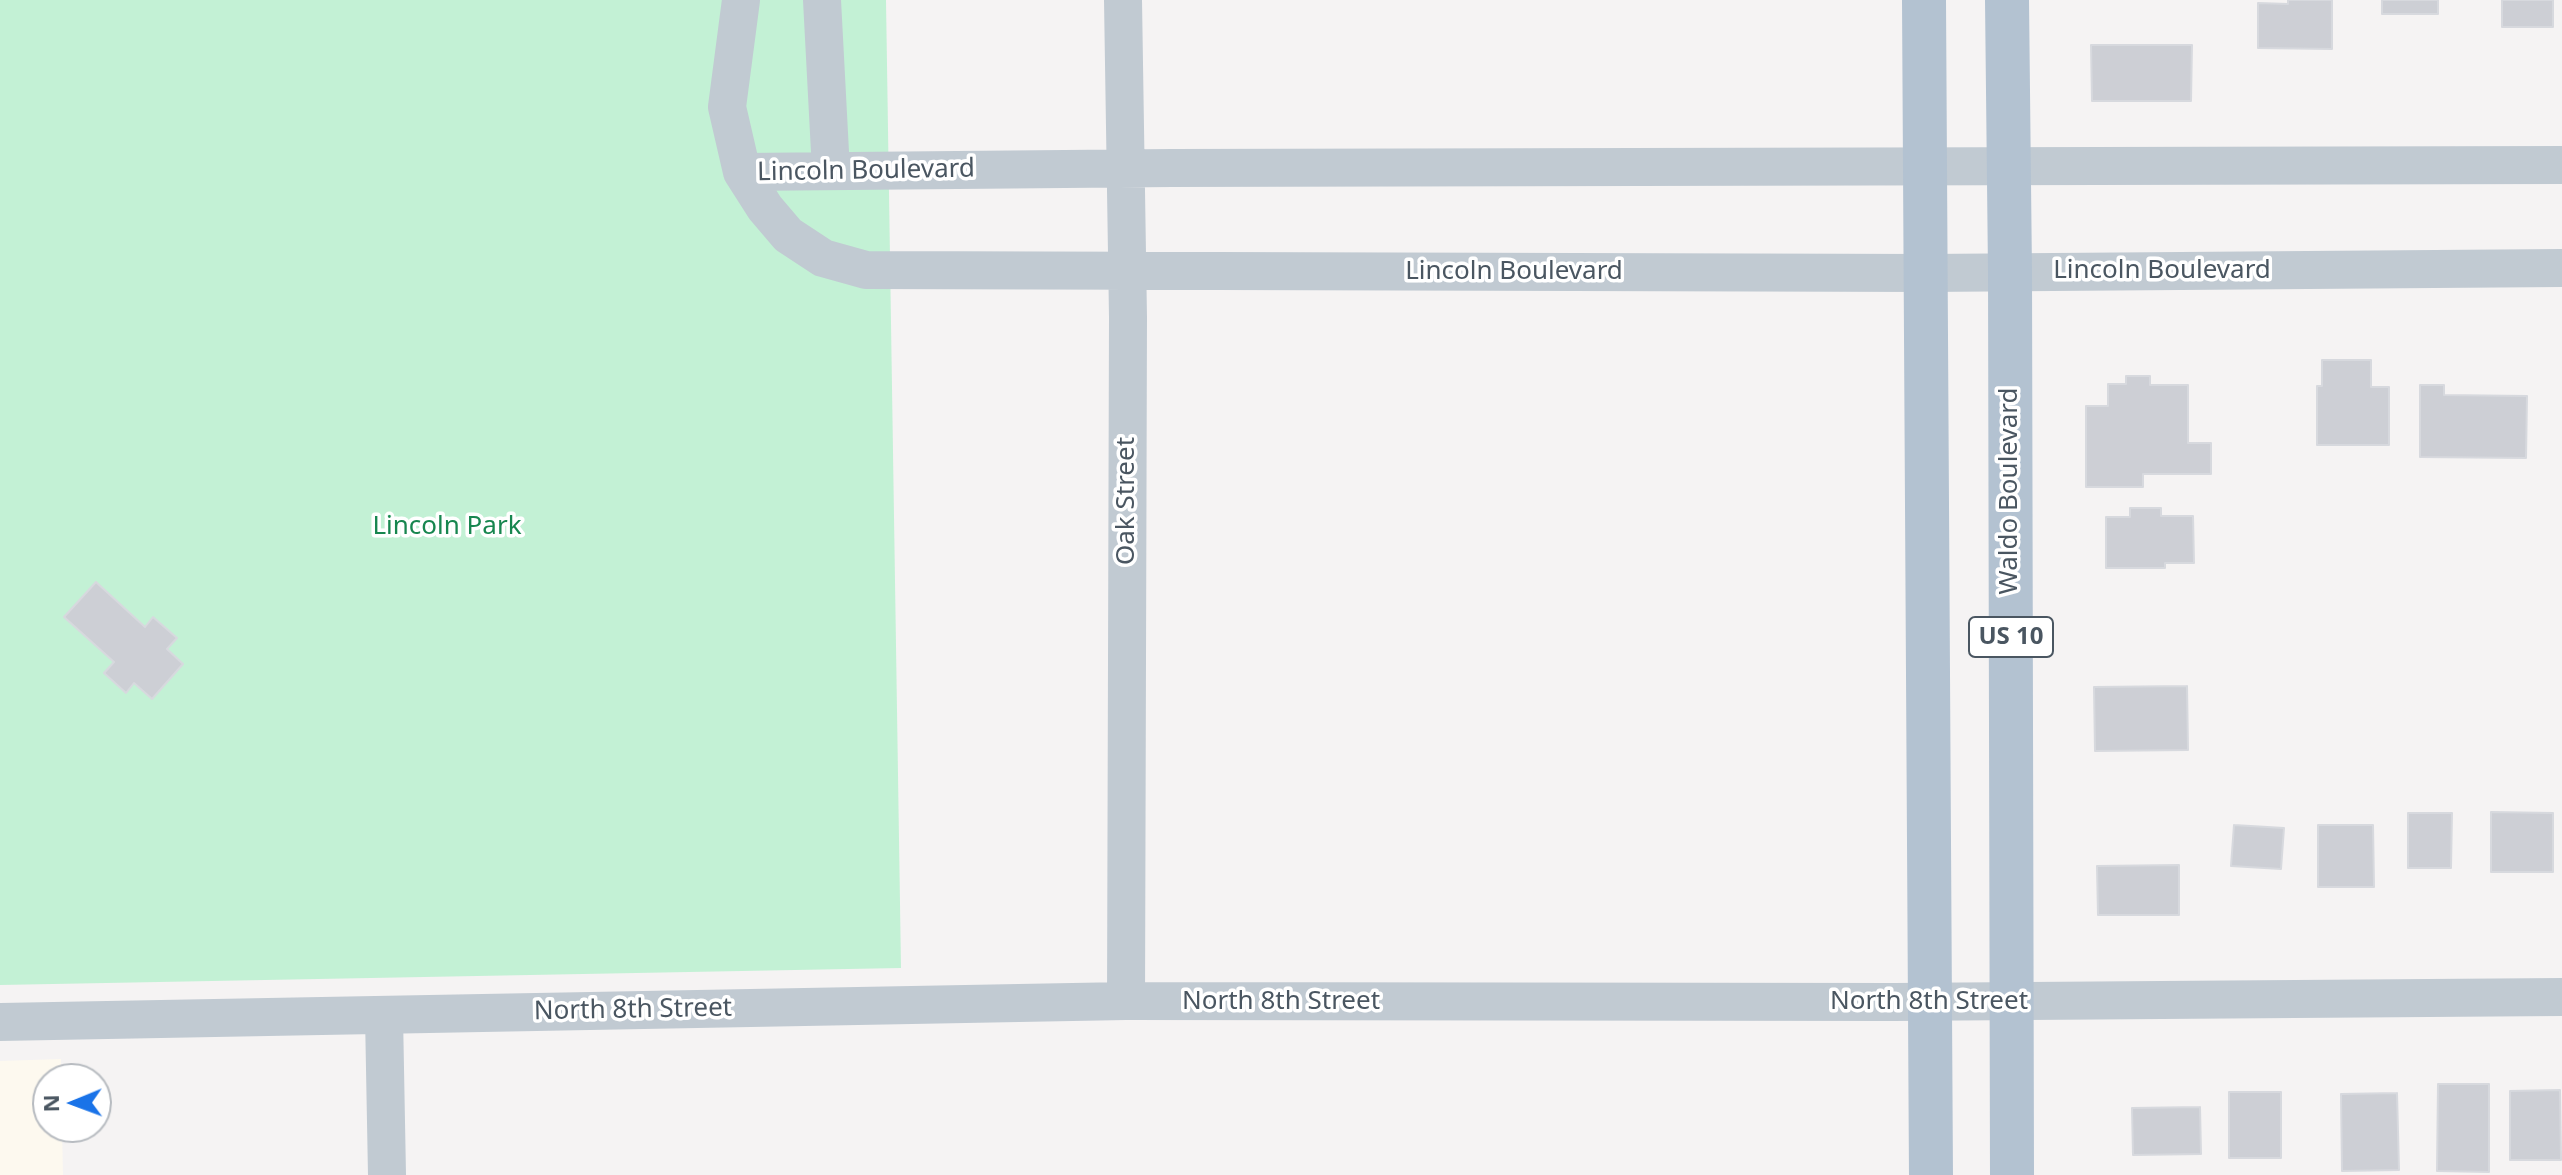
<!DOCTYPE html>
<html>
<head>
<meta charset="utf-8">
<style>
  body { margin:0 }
  #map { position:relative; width:2562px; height:1175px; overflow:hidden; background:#f5f3f3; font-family:"Noto Sans",sans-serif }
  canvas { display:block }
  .north { position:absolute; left:32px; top:1063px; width:80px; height:80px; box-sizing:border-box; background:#fff; border:2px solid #b7bbc0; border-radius:50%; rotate:269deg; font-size:22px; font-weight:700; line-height:32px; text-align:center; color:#4a5661 }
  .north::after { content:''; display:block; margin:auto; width:28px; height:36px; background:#1a73e8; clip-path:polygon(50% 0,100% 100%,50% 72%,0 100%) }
</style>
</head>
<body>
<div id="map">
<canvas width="2562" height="1175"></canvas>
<div class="north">N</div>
</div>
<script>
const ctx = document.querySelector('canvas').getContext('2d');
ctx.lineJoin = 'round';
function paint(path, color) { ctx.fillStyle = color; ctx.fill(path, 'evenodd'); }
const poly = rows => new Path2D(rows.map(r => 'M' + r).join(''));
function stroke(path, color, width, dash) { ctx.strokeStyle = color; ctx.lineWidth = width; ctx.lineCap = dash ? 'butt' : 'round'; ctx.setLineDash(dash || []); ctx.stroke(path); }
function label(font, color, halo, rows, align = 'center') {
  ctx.font = font + ' "Noto Sans",sans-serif'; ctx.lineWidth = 7; ctx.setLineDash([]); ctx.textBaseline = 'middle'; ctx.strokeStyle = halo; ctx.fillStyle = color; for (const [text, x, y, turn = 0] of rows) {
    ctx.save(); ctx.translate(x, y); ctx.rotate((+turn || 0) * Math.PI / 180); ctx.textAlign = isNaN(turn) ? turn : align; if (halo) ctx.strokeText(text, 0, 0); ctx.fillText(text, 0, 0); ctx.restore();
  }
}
const commercial = poly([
  [61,1059,61,1079,48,1079,48,1127,62,1127,63,1175,0,1175,0,1061]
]);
const green = poly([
  [0,0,886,0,901,968,0,985]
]);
const building = poly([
  [2288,0,2332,0,2332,49,2258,48,2258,3,2288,4,2288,0],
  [2382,0,2438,0,2438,14,2382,14,2382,0],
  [2502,0,2553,0,2553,27,2502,27,2502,0],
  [2091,45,2192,45,2191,101,2092,101,2091,45],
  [2322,360,2371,360,2371,387,2389,387,2389,445,2317,445,2317,386,2322,386,2322,360],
  [2126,376,2150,376,2150,385,2188,385,2188,443,2211,443,2211,474,2143,474,2143,487,2086,487,2086,406,2108,406,2108,384,2126,384,2126,376],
  [2420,385,2444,385,2444,395,2527,396,2526,458,2420,457,2420,385],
  [2130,508,2161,508,2161,516,2193,516,2194,563,2165,563,2165,568,2106,568,2106,517,2130,517,2130,508],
  [96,582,145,627,153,617,177,638,167,649,183,664,152,699,134,683,126,693,104,673,114,662,64,617,96,582],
  [2187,686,2188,750,2095,751,2094,687,2187,686],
  [2491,812,2553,813,2553,872,2491,872,2491,812],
  [2408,813,2452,813,2451,868,2408,868,2408,813],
  [2234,825,2284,828,2281,869,2231,866,2234,825],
  [2318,825,2373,825,2374,887,2318,887,2318,825],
  [2179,865,2179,915,2098,915,2097,866,2179,865],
  [2438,1084,2489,1084,2489,1172,2437,1171,2438,1084],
  [2560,1090,2561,1160,2510,1160,2510,1091,2560,1090],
  [2229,1092,2281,1092,2281,1158,2229,1158,2229,1092],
  [2397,1093,2399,1170,2342,1171,2341,1094,2397,1093],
  [2200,1107,2201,1154,2133,1155,2132,1108,2200,1107]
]);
const minor = poly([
  [741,0,727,107,742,172,765,208,788,235,823,258,866,270,1926,273,2562,268],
  [822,0,831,171],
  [1123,0,1128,317,1126,1001],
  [742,172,1172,168,2562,165],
  [384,1015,387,1175],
  [0,1022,1126,1001,1894,1002,2562,997]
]);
const major = poly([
  [1924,0,1931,1175],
  [2007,0,2010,272,2012,1175]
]);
const shields = [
  [2011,637,84]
];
const shieldNames = [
  ["US 10",2011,637]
];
const streetNames = [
  ["Lincoln Boulevard",866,171,-1],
  ["Lincoln Boulevard",2162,271],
  ["Lincoln Boulevard",1514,272],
  ["Waldo Boulevard",2010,491,-90],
  ["Oak Street",1127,501,-90],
  ["North 8th Street",1281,1002],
  ["North 8th Street",1929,1002],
  ["North 8th Street",633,1010,-1]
];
const parkNames = [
  ["Lincoln Park",447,527]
];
paint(commercial, '#fdf9ef');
paint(green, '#c3f1d5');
paint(building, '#cdcfd5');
stroke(building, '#d7d9de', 2);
stroke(minor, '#c1cad2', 38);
stroke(major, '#b3c2d1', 44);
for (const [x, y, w] of shields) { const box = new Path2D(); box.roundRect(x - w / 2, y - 20, w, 40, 6); ctx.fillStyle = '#fff'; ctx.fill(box); stroke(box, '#4a5661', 2); }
label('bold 24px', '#4a5661', null, shieldNames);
label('26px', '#4a5661', '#fff', streetNames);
label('26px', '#17864f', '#fff', parkNames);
</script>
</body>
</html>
